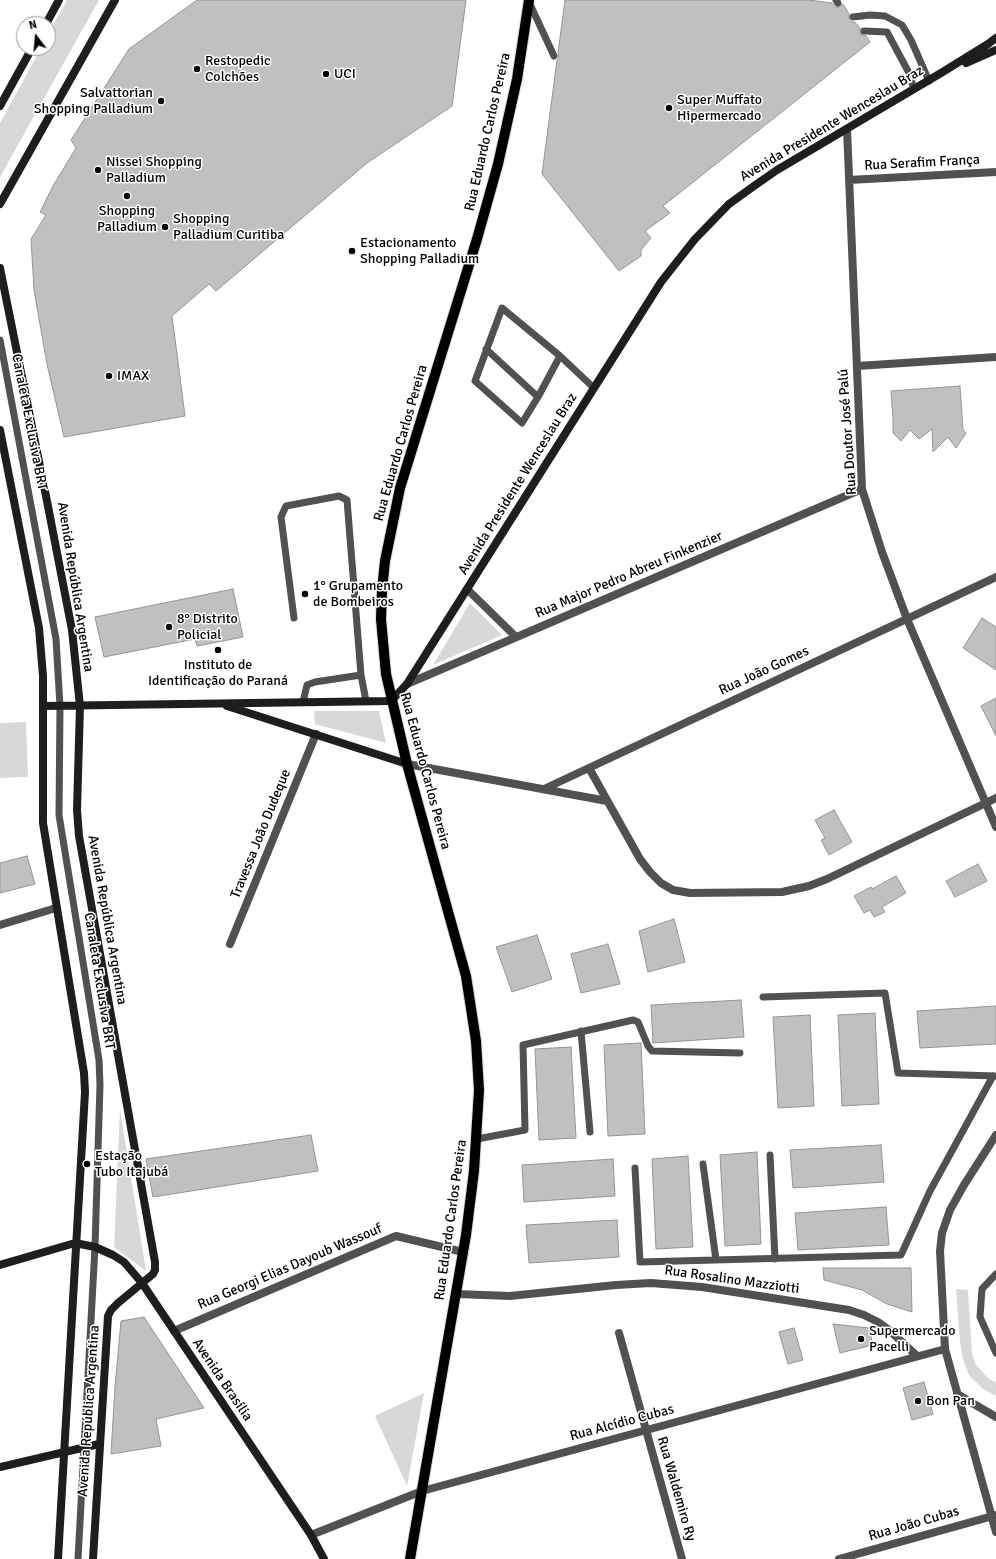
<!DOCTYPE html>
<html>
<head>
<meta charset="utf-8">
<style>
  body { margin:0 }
  #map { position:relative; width:996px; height:1559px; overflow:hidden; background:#fff; font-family:Signika,sans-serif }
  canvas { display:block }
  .north { position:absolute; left:16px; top:16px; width:40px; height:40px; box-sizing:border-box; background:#fff; border:1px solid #999; border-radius:50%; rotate:344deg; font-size:11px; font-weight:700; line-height:16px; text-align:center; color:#000 }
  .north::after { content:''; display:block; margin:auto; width:14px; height:18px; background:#000; clip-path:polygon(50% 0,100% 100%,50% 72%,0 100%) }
</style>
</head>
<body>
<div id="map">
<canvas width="996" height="1559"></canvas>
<div class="north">N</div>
</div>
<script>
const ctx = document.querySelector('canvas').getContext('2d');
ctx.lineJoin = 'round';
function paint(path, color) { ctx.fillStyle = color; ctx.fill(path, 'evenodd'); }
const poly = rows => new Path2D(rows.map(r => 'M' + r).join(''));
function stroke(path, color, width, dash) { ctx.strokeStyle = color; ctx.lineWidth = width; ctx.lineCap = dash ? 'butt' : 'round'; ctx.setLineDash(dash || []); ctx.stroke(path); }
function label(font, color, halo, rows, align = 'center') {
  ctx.font = font + ' Signika,sans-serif'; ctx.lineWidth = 3; ctx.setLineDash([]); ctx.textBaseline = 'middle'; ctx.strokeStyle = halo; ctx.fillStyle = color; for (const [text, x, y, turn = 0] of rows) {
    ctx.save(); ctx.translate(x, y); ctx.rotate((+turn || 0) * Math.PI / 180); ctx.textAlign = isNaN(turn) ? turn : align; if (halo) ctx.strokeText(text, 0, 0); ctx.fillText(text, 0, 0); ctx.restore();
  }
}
const green = poly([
  [67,0,99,0,0,177,0,123,41,48,48,48,48,34],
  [470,603,502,635,433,665],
  [314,711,379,711,386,743,315,724],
  [26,722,28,777,0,778,0,723],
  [120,1109,146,1271,114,1247],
  [956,1289,968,1290,972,1353,976,1365,988,1378,996,1383,996,1396,983,1389,969,1375,963,1360,960,1342],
  [424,1393,407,1486,375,1416]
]);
const building = poly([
  [197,0,466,0,452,106,367,163,216,291,209,284,172,316,185,416,64,437,47,364,34,290,31,239,46,215,40,212,53,186,76,148,71,140,129,49,197,0],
  [565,0,808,0,832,3,838,8,843,4,849,14,849,20,851,22,855,22,860,28,860,34,866,36,870,42,663,206,670,213,645,231,651,238,641,250,641,256,619,271,542,174,557,60,559,57,558,53,565,0],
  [960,386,963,430,966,433,956,448,948,437,933,452,932,429,919,439,910,430,901,441,893,433,893,419,891,391,960,386],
  [233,589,243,637,197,646,195,639,104,657,95,617,233,589],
  [982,618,996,627,996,670,963,648,982,618],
  [996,698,996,736,981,706,996,698],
  [834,810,852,842,829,855,821,840,825,838,815,820,834,810],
  [27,856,35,884,0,893,0,863,27,856],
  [978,864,987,881,955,897,946,881,978,864],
  [896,876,906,893,882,907,885,912,874,917,870,910,864,913,854,896,871,887,872,889,896,876],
  [674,919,685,962,648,972,639,931,674,919],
  [537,935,552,979,512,992,496,947,537,935],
  [608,944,620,984,581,993,571,954,608,944],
  [741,1000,744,1037,653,1043,651,1005,741,1000],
  [996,1006,996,1044,920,1048,917,1011,996,1006],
  [875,1013,879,1104,842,1106,838,1015,875,1013],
  [810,1015,814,1106,778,1108,773,1017,810,1015],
  [641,1043,645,1134,608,1136,604,1045,641,1043],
  [571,1047,576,1138,539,1140,535,1049,571,1047],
  [311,1135,318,1171,153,1197,146,1159,311,1135],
  [881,1145,884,1182,793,1188,790,1150,881,1145],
  [757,1152,761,1244,725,1246,720,1155,757,1152],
  [688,1156,693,1247,656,1249,652,1159,688,1156],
  [613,1159,615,1196,524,1202,522,1165,613,1159],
  [886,1207,889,1245,798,1250,795,1213,886,1207],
  [617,1220,619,1257,529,1263,526,1225,617,1220],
  [823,1268,911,1268,912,1312,887,1304,862,1290,824,1280,823,1268],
  [144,1317,204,1408,156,1419,161,1446,111,1454,115,1387,121,1321,144,1317],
  [833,1324,869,1328,873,1345,840,1353,833,1324],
  [794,1328,803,1360,788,1364,779,1332,794,1328],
  [924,1382,933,1414,912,1420,903,1388,924,1382]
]);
const lane = poly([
  [836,0,838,3],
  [529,2,554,56],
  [853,17,870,15,885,16,902,25,911,40,929,81],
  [864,31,887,32,908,71,914,89],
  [0,340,56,639,60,706,59,815,99,1060,100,1085,95,1247,78,1559],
  [486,349,538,397],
  [560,356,538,397,522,423,475,381,502,308,560,356,594,388],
  [294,618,281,517,286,506,339,496,347,500,361,675,366,701],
  [303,702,307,685,315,682,361,675],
  [763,997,885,993,898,1073,996,1076],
  [581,1031,590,1132],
  [477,1139,525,1130,523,1045,633,1020,638,1022,648,1046,652,1051,740,1053],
  [770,1155,775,1259],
  [703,1164,716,1260],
  [635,1168,640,1262,901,1255,930,1191,993,1076],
  [996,1274,982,1289,980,1317,996,1353]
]);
const street = poly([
  [847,129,862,489,882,552,907,619,996,827],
  [849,180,996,172],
  [857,366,996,357],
  [467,589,516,637],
  [407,684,862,489],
  [407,764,607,801],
  [589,768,640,859,650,872,661,883,673,890,690,893,782,892,809,886,827,879,996,798],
  [544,789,996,577],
  [0,925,56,908],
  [230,944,316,734],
  [996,1135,964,1185,950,1210,942,1233,940,1251,945,1349,996,1532],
  [456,1294,510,1296,616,1285,651,1283,702,1287,849,1310,864,1315,878,1322,889,1330,917,1356],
  [174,1331,396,1236,463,1252],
  [619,1333,682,1559],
  [957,1394,996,1417],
  [311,1535,422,1491,945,1349],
  [839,1559,996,1515]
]);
const secondary = poly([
  [46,24,59,0],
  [966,63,996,50],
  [0,106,32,48],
  [0,204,115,0],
  [0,268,46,496,72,630,80,706,77,810,79,836,155,1262,155,1270,153,1274,118,1303,111,1310,108,1316,93,1559],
  [0,430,39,628,43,676,43,823,84,1073,85,1092,58,1559],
  [44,706,391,701,407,684,661,282,695,239,729,204,754,186,777,170,941,73,988,44,996,38],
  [227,706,407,764],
  [0,1265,75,1243,95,1247,113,1255,124,1262,142,1283,311,1535,324,1559],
  [0,1467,99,1444]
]);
const primary = poly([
  [410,1559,466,1235,474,1171,479,1090,476,1041,466,976,407,764,386,674,381,619,382,590,385,561,400,488,477,239,498,164,517,79,529,0]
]);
const markers = [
  [197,69,4,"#000"],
  [326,74,4,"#000"],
  [161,101,4,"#000"],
  [669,108,4,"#000"],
  [98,170,4,"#000"],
  [127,196,4,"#000"],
  [165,227,4,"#000"],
  [352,251,4,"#000"],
  [109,376,4,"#000"],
  [305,594,4,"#000"],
  [169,627,4,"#000"],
  [218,650,4,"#000"],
  [87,1164,4,"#000"],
  [861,1339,4,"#000"],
  [918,1401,4,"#000"]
];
const poiNames = [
  ["Restopedic",205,61],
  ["Colchões",205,77],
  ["UCI",334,74],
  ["Salvattorian",153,93,"right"],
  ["Shopping Palladium",153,109,"right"],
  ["Super Muffato",677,100],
  ["Hipermercado",677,116],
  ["Nissei Shopping",106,162],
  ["Palladium",106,178],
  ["Shopping",127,211,"center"],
  ["Palladium",127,227,"center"],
  ["Shopping",173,219],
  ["Palladium Curitiba",173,235],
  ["Estacionamento",360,243],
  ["Shopping Palladium",360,259],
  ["IMAX",117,376],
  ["1° Grupamento",313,586],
  ["de Bombeiros",313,602],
  ["8° Distrito",177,619],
  ["Policial",177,635],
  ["Instituto de",218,665,"center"],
  ["Identificação do Paraná",218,681,"center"],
  ["Estação",95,1156],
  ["Tubo Itajubá",95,1172],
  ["Supermercado",869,1331],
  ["Pacelli",869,1347],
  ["Bon Pan",926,1401]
];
const streetNames = [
  ["Avenida Presidente Wenceslau Braz",832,124,-31],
  ["Rua Eduardo Carlos Pereira",488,132,-77],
  ["Rua Serafim França",922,163,-3],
  ["Canaleta Exclusiva BRT",29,422,79],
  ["Rua Doutor José Palú",848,432,-94],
  ["Rua Eduardo Carlos Pereira",401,443,-74],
  ["Avenida Presidente Wenceslau Braz",518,484,-58],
  ["Rua Major Pedro Abreu Finkenzier",629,575,-23],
  ["Avenida República Argentina",75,587,81],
  ["Rua João Gomes",764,671,-25],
  ["Rua Eduardo Carlos Pereira",425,771,75],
  ["Travessa João Dudeque",261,834,-68],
  ["Avenida República Argentina",107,920,80],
  ["Canaleta Exclusiva BRT",99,981,81],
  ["Rua Eduardo Carlos Pereira",451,1220,-82],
  ["Rua Georgi Elias Dayoub Wassouf",290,1267,-23],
  ["Rua Rosalino Mazziotti",732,1280,8],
  ["Avenida Brasília",222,1380,56],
  ["Avenida República Argentina",89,1411,-86],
  ["Rua Alcídio Cubas",622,1423,-15],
  ["Rua Waldemiro Ry",676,1489,74],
  ["Rua João Cubas",914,1524,-16]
];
paint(green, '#d8d8d8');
paint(building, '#c0c0c0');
stroke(building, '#959595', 1);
stroke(primary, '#dbdbdb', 12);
stroke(lane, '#515151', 7);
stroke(street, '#515151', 8);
stroke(secondary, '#1e1e1e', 8);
stroke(primary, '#000', 10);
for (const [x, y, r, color] of markers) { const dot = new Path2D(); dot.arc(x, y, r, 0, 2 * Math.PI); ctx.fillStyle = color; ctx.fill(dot); stroke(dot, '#fff', 1.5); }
label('14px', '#000', '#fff', poiNames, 'left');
label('14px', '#000', '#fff', streetNames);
</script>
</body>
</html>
